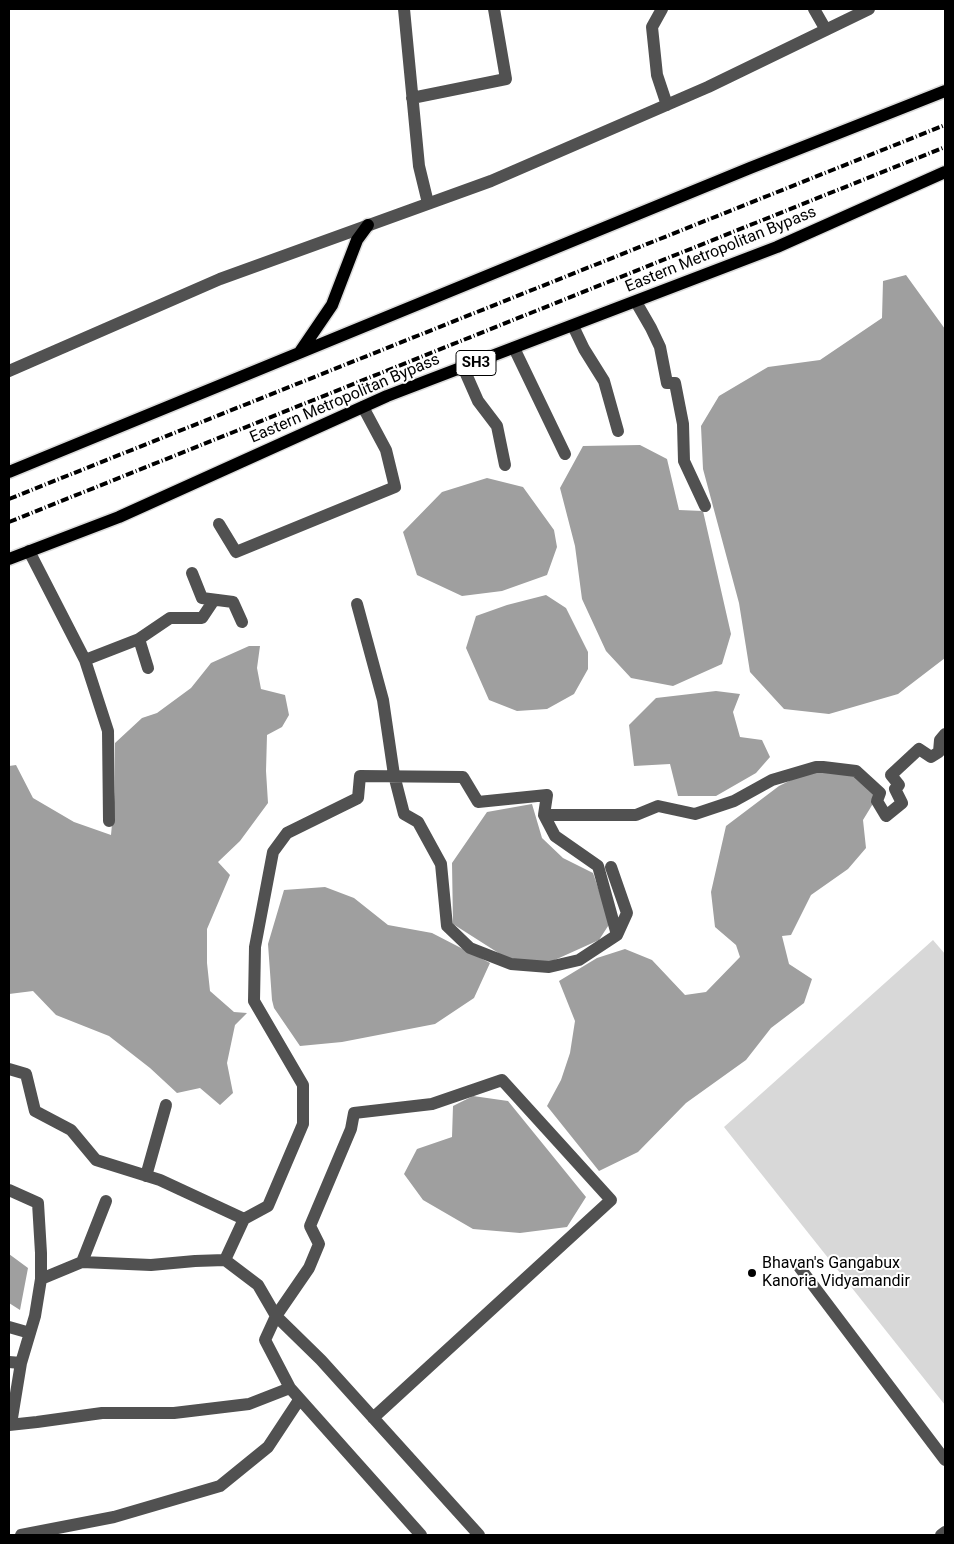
<!DOCTYPE html>
<html>
<head>
<meta charset="utf-8">
<style>
  body { margin:0 }
  #map { position:relative; width:954px; height:1544px; overflow:hidden; background:#fff; font-family:Roboto,sans-serif }
  canvas { display:block }
  .frame { position:absolute; inset:0; border:10px solid #000; pointer-events:none }
</style>
</head>
<body>
<div id="map">
<canvas width="954" height="1544"></canvas>
<div class="frame"></div>
</div>
<script>
const ctx = document.querySelector('canvas').getContext('2d');
ctx.lineJoin = 'round';
function paint(path, color) { ctx.fillStyle = color; ctx.fill(path, 'evenodd'); }
const poly = rows => new Path2D(rows.map(r => 'M' + r).join(''));
function stroke(path, color, width, dash) { ctx.strokeStyle = color; ctx.lineWidth = width; ctx.lineCap = dash ? 'butt' : 'round'; ctx.setLineDash(dash || []); ctx.stroke(path); }
function label(font, color, halo, rows, align = 'center') {
  ctx.font = font + ' Roboto,sans-serif'; ctx.lineWidth = 4; ctx.setLineDash([]); ctx.textBaseline = 'middle'; ctx.strokeStyle = halo; ctx.fillStyle = color; for (const [text, x, y, turn = 0] of rows) {
    ctx.save(); ctx.translate(x, y); ctx.rotate((+turn || 0) * Math.PI / 180); ctx.textAlign = isNaN(turn) ? turn : align; if (halo) ctx.strokeText(text, 0, 0); ctx.fillText(text, 0, 0); ctx.restore();
  }
}
const green = poly([
  [933,940,945,954,945,1405,724,1127]
]);
const water = poly([
  [906,275,945,329,945,658,898,694,829,714,784,709,750,672,739,603,703,469,701,426,719,396,768,367,820,360,882,318,883,281],
  [640,445,667,459,679,510,703,511,731,634,722,664,673,686,631,678,606,651,582,599,575,546,560,488,583,446],
  [487,478,523,487,554,530,557,547,547,575,502,591,462,596,417,575,403,532,442,492],
  [546,595,566,608,588,652,588,669,574,694,547,709,517,711,489,700,466,648,476,616,507,605],
  [249,646,260,646,257,668,261,689,285,695,289,715,282,727,267,735,266,771,268,803,240,841,218,862,230,875,207,929,207,963,210,991,234,1012,247,1013,235,1025,227,1063,233,1093,220,1105,200,1088,177,1093,150,1068,109,1036,56,1015,33,991,9,994,9,766,16,765,33,798,74,822,111,835,115,792,115,743,142,718,157,713,191,688,211,663],
  [716,691,740,694,733,712,740,737,762,740,770,757,756,773,716,796,678,796,670,764,634,766,629,725,656,698],
  [815,768,851,773,877,797,863,820,866,848,848,869,811,895,791,935,782,936,789,964,812,979,804,1003,771,1028,746,1060,686,1103,638,1152,599,1171,547,1106,561,1080,570,1053,575,1021,559,981,597,958,625,949,652,960,685,995,706,992,740,957,736,945,715,927,711,892,726,826,779,786],
  [532,804,542,838,563,858,593,873,610,923,599,940,548,963,511,961,453,924,452,863,487,812],
  [325,887,354,898,388,925,432,933,490,963,474,998,435,1024,342,1042,300,1046,274,1008,272,1000,268,944,284,890],
  [473,1096,508,1101,586,1197,567,1227,520,1233,473,1229,423,1200,404,1174,417,1149,452,1137,453,1106],
  [9,1254,28,1268,20,1310,9,1303]
]);
const minor = poly([
  [404,9,419,166,428,203],
  [662,9,652,27,657,75,667,105],
  [814,9,826,30],
  [412,98,506,79,494,9],
  [636,302,651,328,660,347,667,383,675,383,683,424,684,461,705,506],
  [573,326,584,349,604,381,618,431],
  [514,348,565,454],
  [463,367,478,401,497,426,505,465],
  [9,371,220,279,491,181,708,87,869,9],
  [219,524,236,552,395,487,386,450,363,407],
  [29,551,85,660,108,731,109,821],
  [192,573,202,598,233,602,242,622],
  [357,604,383,700,394,775,404,814,418,822,441,864,447,926,470,948,511,964,549,967,579,960,617,935,627,913,611,867],
  [139,639,148,668],
  [85,660,139,639,170,618,202,618,214,600],
  [544,815,555,836,598,866,617,935],
  [9,1069,26,1074,35,1111,71,1130,96,1160,160,1180,244,1219],
  [146,1176,166,1105],
  [9,1190,38,1203,41,1253,41,1279,35,1316,21,1363,11,1424],
  [82,1262,106,1201],
  [800,1268,945,1460],
  [41,1279,82,1262,151,1265,195,1261,225,1260],
  [9,1327,30,1333],
  [9,1362,21,1363],
  [373,1418,611,1200,502,1080,432,1104,354,1113,351,1129,310,1226,319,1244,309,1268,276,1316,258,1285,225,1260,244,1219,268,1206,303,1124,303,1085,254,1001,255,947,273,852,287,833,358,798,360,776,463,777,478,802,547,795,544,815,636,815,658,806,695,814,734,801,772,780,816,767,823,767,856,771,880,793,877,801,886,816,902,803,895,789,899,785,891,775,919,749,931,757,939,752,940,740,945,734],
  [9,1425,37,1422,102,1413,174,1413,249,1404,290,1388],
  [21,1535,114,1517,220,1486,268,1447,299,1400],
  [421,1535,290,1388,265,1340,276,1316,321,1360,479,1535],
  [941,1535,945,1532]
]);
const major = poly([
  [300,352,332,305,357,240,368,225],
  [9,472,750,168,945,91],
  [9,559,119,517,387,396,777,247,945,172]
]);
const rail = poly([
  [9,499,945,125],
  [9,522,945,147]
]);
const markers = [
  [752,1273,5,"#000"]
];
const shields = [
  [476,363,40]
];
const shieldNames = [
  ["SH3",476,363]
];
const streetNames = [
  ["Eastern Metropolitan Bypass",721,250,-22],
  ["Eastern Metropolitan Bypass",345,399,-23]
];
const poiNames = [
  ["Bhavan's Gangabux",762,1264],
  ["Kanoria Vidyamandir",762,1282]
];
paint(green, '#d8d8d8');
paint(water, '#9f9f9f');
stroke(major, '#dbdbdb', 15);
stroke(minor, '#515151', 12);
stroke(major, '#000', 12);
stroke(rail, '#000', 4, [8, 2.5, 1, 2.5]);
for (const [x, y, r, color] of markers) { const dot = new Path2D(); dot.arc(x, y, r, 0, 2 * Math.PI); ctx.fillStyle = color; ctx.fill(dot); stroke(dot, '#fff', 2); }
for (const [x, y, w] of shields) { const box = new Path2D(); box.roundRect(x - w / 2, y - 12.5, w, 25, 4); ctx.fillStyle = '#fff'; ctx.fill(box); stroke(box, '#000', 1); }
label('bold 15px', '#000', null, shieldNames);
label('16px', '#000', '#fff', streetNames);
label('16px', '#000', '#fff', poiNames, 'left');
</script>
</body>
</html>
